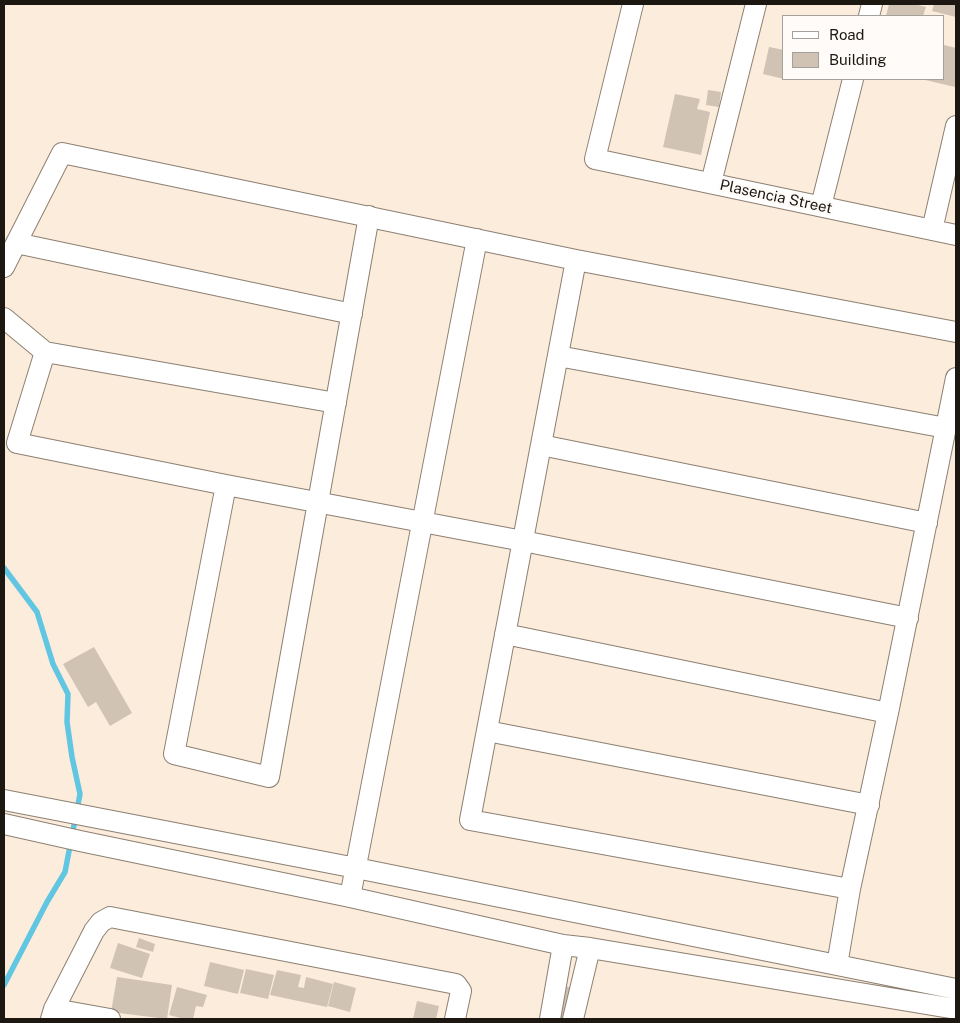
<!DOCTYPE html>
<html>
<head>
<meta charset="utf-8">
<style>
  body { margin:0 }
  #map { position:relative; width:960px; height:1023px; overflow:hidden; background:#fbecdc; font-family:"Public Sans",sans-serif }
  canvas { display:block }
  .frame { position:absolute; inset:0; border:5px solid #1c1711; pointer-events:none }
  .legend { position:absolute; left:782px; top:15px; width:162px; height:65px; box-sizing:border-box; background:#fefbf8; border:1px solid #a4a09c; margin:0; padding:6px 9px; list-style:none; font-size:15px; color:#1c1711 }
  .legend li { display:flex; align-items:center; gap:10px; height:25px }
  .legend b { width:25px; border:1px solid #a4a09c }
</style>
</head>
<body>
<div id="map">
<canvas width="960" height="1023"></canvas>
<div class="frame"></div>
<ul class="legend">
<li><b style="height:6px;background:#fff"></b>Road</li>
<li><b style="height:14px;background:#d1c3b4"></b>Building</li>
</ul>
</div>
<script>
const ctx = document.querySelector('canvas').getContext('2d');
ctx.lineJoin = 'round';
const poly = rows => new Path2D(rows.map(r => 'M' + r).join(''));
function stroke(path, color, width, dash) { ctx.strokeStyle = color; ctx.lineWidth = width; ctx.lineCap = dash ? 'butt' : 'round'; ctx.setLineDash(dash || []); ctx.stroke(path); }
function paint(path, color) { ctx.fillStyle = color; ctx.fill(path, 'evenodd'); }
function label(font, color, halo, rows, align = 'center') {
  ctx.font = font + ' "Public Sans",sans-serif'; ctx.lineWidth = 5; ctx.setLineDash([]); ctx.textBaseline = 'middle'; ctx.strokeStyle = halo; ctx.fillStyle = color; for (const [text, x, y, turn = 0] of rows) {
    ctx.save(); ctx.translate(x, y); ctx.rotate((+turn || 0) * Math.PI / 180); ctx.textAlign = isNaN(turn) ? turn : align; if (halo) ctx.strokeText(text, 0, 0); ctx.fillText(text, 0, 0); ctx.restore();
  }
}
const stream = poly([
  [4,568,37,612,53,664,68,694,67,722,72,757,80,794,65,872,47,902,4,985]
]);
const building = poly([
  [889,4,914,4,926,7,923,16,886,16],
  [934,4,956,4,956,17,932,11],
  [944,45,956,48,955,87,921,79,944,79],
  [769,47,784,50,784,79,763,74],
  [708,90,721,92,719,107,706,105],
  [675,94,700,99,697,109,710,112,701,155,663,147],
  [94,647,132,713,110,726,96,702,88,707,63,664],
  [139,938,155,944,153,952,136,947],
  [118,943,150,954,142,978,110,968],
  [210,962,244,970,238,994,204,986],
  [246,969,274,975,268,999,240,993],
  [277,970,301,975,298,987,304,988,306,977,333,984,327,1007,270,995],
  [117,977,172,985,167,1019,111,1012],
  [334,982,356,988,350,1012,328,1006],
  [560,985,577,989,571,1019,553,1019],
  [177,987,207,995,203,1007,196,1006,193,1019,184,1019,169,1015],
  [417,1001,439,1006,436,1019,413,1019]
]);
const minor = poly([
  [633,4,595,159,956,235],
  [869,16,872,4],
  [711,183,756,4],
  [821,206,853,79],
  [932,230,956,126],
  [16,243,352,314],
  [576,260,470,820,850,889],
  [4,267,62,153,576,260,956,332],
  [4,318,45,352,17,443,226,485,523,541,908,618],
  [45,352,336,403],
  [558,356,946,428],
  [541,445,927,523],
  [226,485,174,754,269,777,369,216],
  [505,634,888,713],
  [487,731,869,805],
  [4,800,356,868,956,989],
  [4,824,80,841,350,897,563,945,590,948,956,1009],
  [350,897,477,239],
  [837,965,850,889,888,713,956,378],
  [54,1009,110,1019],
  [51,1019,54,1009,94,931,101,922,110,917,456,984,461,991,455,1019],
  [550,1019,563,945],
  [573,1019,590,948]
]);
const streetNames = [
  ["Plasencia Street",776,197,12]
];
stroke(stream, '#61c6e2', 5.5);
paint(building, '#d1c3b4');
stroke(minor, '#8d8072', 22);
stroke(minor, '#fff', 20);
label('15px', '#1c1711', '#fefbf8', streetNames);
</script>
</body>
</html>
